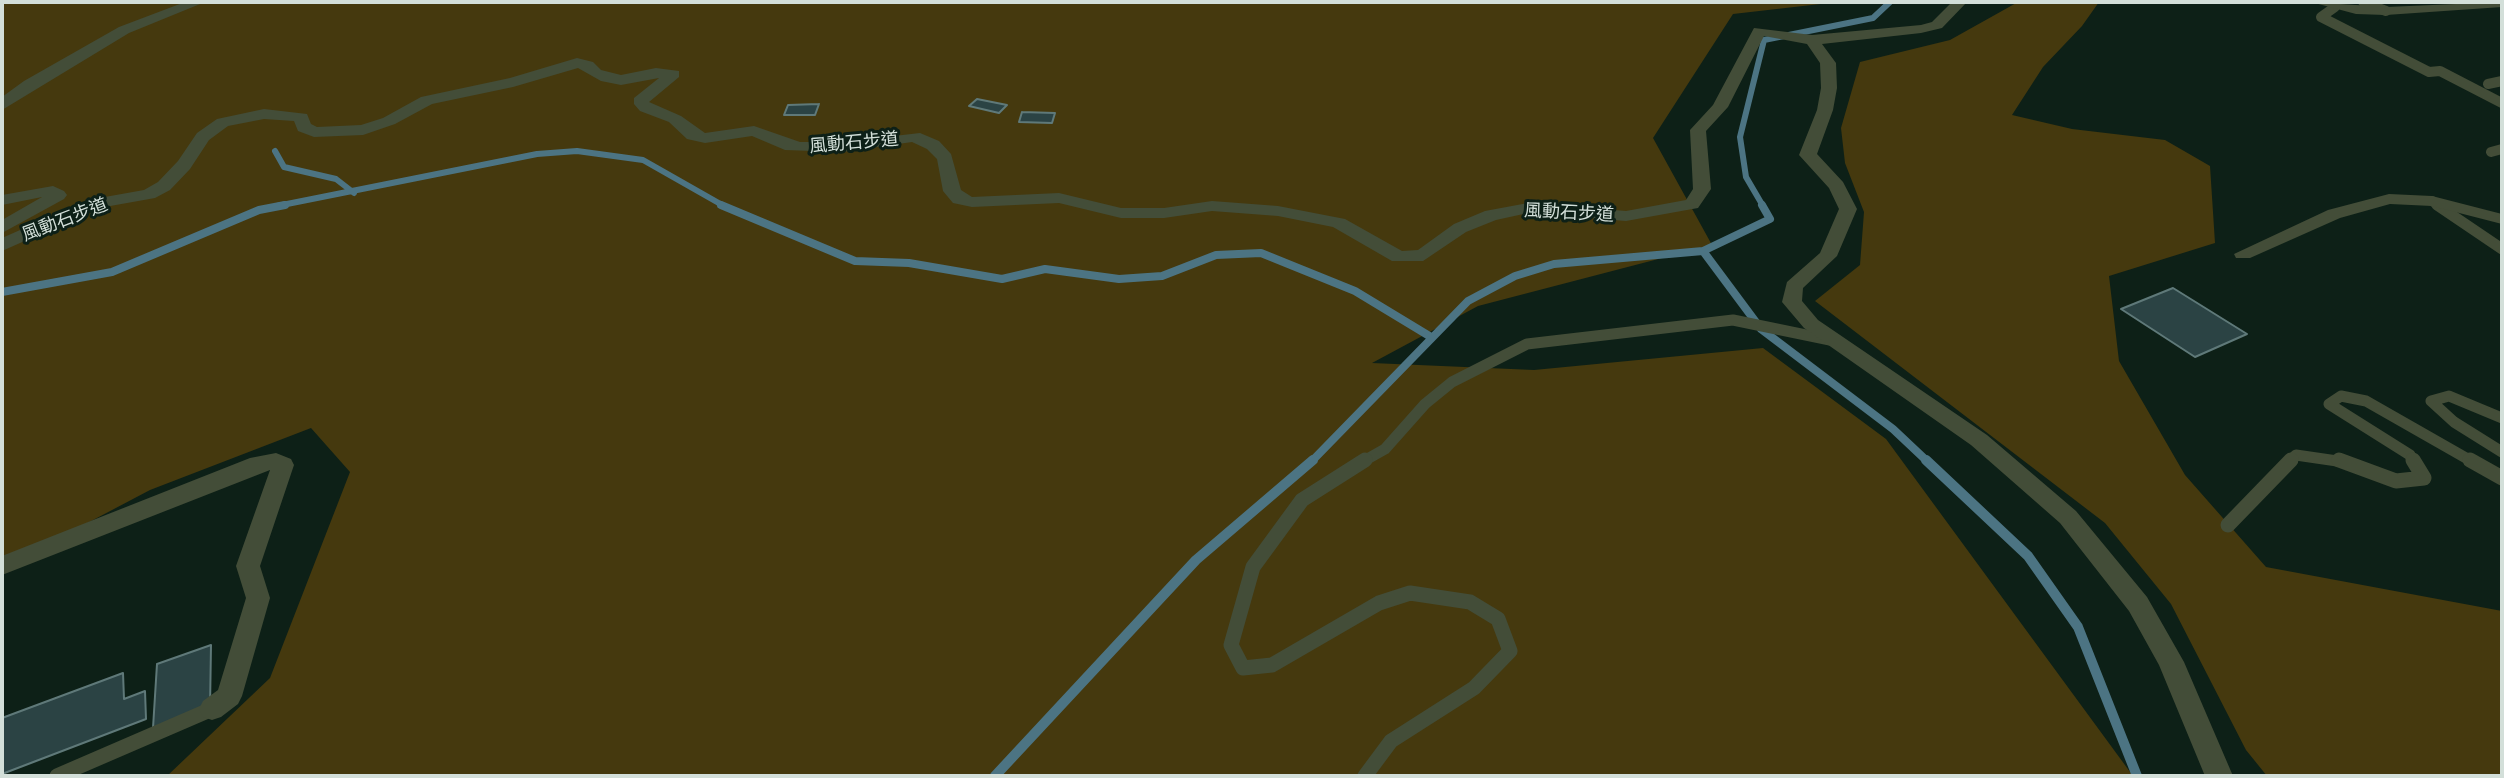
<!DOCTYPE html>
<html>
<head>
<meta charset="utf-8">
<style>
  body { margin:0 }
  #map { position:relative; width:2504px; height:778px; overflow:hidden; background:#0d2017; font-family:"Roboto Serif",serif }
  canvas { display:block }
  .frame { position:absolute; inset:0; border:4px solid #d3dfd9; pointer-events:none }
</style>
</head>
<body>
<div id="map">
<canvas width="2504" height="778"></canvas>
<div class="frame"></div>
</div>
<script>
const ctx = document.querySelector('canvas').getContext('2d');
ctx.lineJoin = 'round';
function paint(path, color) { ctx.fillStyle = color; ctx.fill(path, 'evenodd'); }
const poly = rows => new Path2D(rows.map(r => 'M' + r).join(''));
function stroke(path, color, width, dash) { ctx.strokeStyle = color; ctx.lineWidth = width; ctx.lineCap = dash ? 'butt' : 'round'; ctx.setLineDash(dash || []); ctx.stroke(path); }
function label(font, color, halo, rows, align = 'center') {
  ctx.font = font + ' "Roboto Serif","Noto Sans TC",serif'; ctx.lineWidth = 6; ctx.setLineDash([]); ctx.textBaseline = 'middle'; ctx.strokeStyle = halo; ctx.fillStyle = color; for (const [text, x, y, turn = 0] of rows) {
    ctx.save(); ctx.translate(x, y); ctx.rotate((+turn || 0) * Math.PI / 180); ctx.textAlign = isNaN(turn) ? turn : align; if (halo) ctx.strokeText(text, 0, 0); ctx.fillText(text, 0, 0); ctx.restore();
  }
}
const green = poly([
  [2,2,1838,2,1733,14,1653,138,1712,245,1478,306,1372,363,1534,370,1763,348,1886,439,2133,776,167,776,270,678,350,472,311,428,150,490,2,568],
  [2018,2,2099,2,2082,26,2043,67,2012,115,2072,129,2165,140,2210,166,2215,243,2109,276,2119,361,2185,475,2266,567,2502,611,2502,776,2267,776,2246,750,2171,604,2105,523,1815,301,1860,265,1864,212,1845,163,1841,128,1860,62,1950,40]
]);
const streamFar2 = poly([
  [275,151,284,167,336,179,354,193],
  [277,206,537,154,577,151,643,160,724,206],
  [1763,206,1746,177,1740,137,1764,40,1873,18,1890,2]
]);
const streamFar1 = poly([
  [721,205,855,261,909,263,1002,279,1045,269,1119,279,1162,276,1216,255,1261,253,1355,291,1431,337],
  [1703,251,1761,329,1893,429,1928,462],
  [2,292,112,272,259,210,285,205],
  [1311,462,1468,301,1515,276,1554,264,1703,251,1770,219,1762,205]
]);
const stream = poly([
  [1926,460,2028,556,2078,627,2137,776],
  [995,776,1196,560,1313,460]
]);
const building = poly([
  [977,99,1007,105,999,113,969,106,977,99],
  [819,104,815,115,784,115,788,105,819,104],
  [1022,112,1055,113,1052,123,1019,122,1022,112],
  [2173,288,2247,334,2195,357,2121,309,2173,288],
  [211,645,210,708,153,728,157,664,211,645],
  [123,673,124,699,145,691,146,719,2,774,2,718,123,673]
]);
const serviceFar2 = poly([
  [2363,2,2386,11],
  [2335,7,2321,17,2429,72,2440,71,2502,103],
  [2488,84,2502,81],
  [2491,152,2502,149],
  [2432,201,2440,206]
]);
const serviceFar1 = poly([
  [2437,205,2502,249],
  [2502,418,2449,396,2431,401,2454,422,2502,452],
  [1362,462,1385,449,1425,404,1452,382,1527,344,1733,320,1830,340],
  [2289,462,2296,455,2344,462],
  [2414,462,2410,455,2329,404,2341,396,2366,401,2473,462]
]);
const service = poly([
  [1365,460,1302,500,1253,567,1231,645,1243,668,1272,665,1379,603,1410,593,1470,602,1498,619,1510,651,1474,688,1391,741,1365,776],
  [2339,460,2396,481,2424,478,2413,460],
  [2470,460,2502,478],
  [2228,525,2291,460],
  [57,776,212,709]
]);
const minor = poly([
  [185,2,205,2,129,33,2,110,2,97,24,81,119,27,185,2],
  [1952,2,1967,2,1942,28,1921,33,1822,44,1836,63,1837,88,1833,110,1817,154,1843,182,1857,209,1837,256,1803,288,1802,301,1818,320,1987,435,2076,511,2147,597,2184,662,2233,776,2205,776,2159,665,2129,611,2060,523,1971,445,1804,328,1782,302,1787,282,1820,253,1839,209,1829,188,1799,155,1817,110,1821,88,1820,63,1807,44,1764,36,1728,107,1706,131,1711,189,1698,208,1626,221,1528,213,1496,220,1466,232,1423,261,1392,261,1333,227,1278,216,1212,211,1164,218,1121,218,1059,203,972,207,953,203,943,191,937,159,927,149,912,142,842,152,785,150,752,136,705,143,687,139,669,122,640,111,634,104,634,98,659,78,621,85,601,81,578,68,513,87,432,104,395,124,363,135,314,137,298,131,294,121,264,119,228,126,209,140,190,169,170,190,155,198,99,208,2,251,2,238,88,200,144,190,158,182,178,161,197,133,217,119,264,109,307,114,311,124,317,127,361,125,383,118,421,97,510,78,577,58,593,62,601,70,621,75,656,68,679,71,679,77,649,102,681,116,705,133,754,126,800,142,842,142,920,133,939,141,951,154,961,190,972,197,1059,193,1121,208,1164,208,1212,201,1278,206,1345,219,1402,251,1418,250,1454,224,1485,211,1528,203,1626,211,1686,200,1693,189,1690,130,1713,105,1754,28,1812,35,1921,25,1932,22,1952,2],
  [2311,2,2386,7,2502,2,2502,7,2386,15,2356,14,2311,2],
  [53,186,64,191,67,195,64,199,2,233,2,220,42,197,2,205,2,195,53,186],
  [2389,194,2432,196,2502,214,2502,224,2432,206,2390,204,2340,218,2250,258,2236,258,2234,254,2328,210,2389,194],
  [276,453,291,459,294,465,260,566,270,598,242,696,238,704,221,717,212,720,203,717,199,709,203,701,218,690,246,598,236,566,270,470,2,575,2,556,250,458,276,453]
]);
const streetNames = [
  ["風動石步道",854,143,-5],
  ["風動石步道",1569,213,3],
  ["風動石步道",65,220,-21]
];
paint(green, '#45390e');
stroke(streamFar2, '#4c7483', 6);
stroke(streamFar1, '#4c7483', 8);
stroke(stream, '#4c7483', 10);
paint(building, '#2b4344');
stroke(building, '#5f7979', 2);
stroke(serviceFar2, '#434d38', 10);
stroke(serviceFar1, '#434d38', 11);
stroke(service, '#434d38', 15);
paint(minor, '#434d38');
label('18px', '#d3dfd9', '#0d2017', streetNames);
</script>
</body>
</html>
